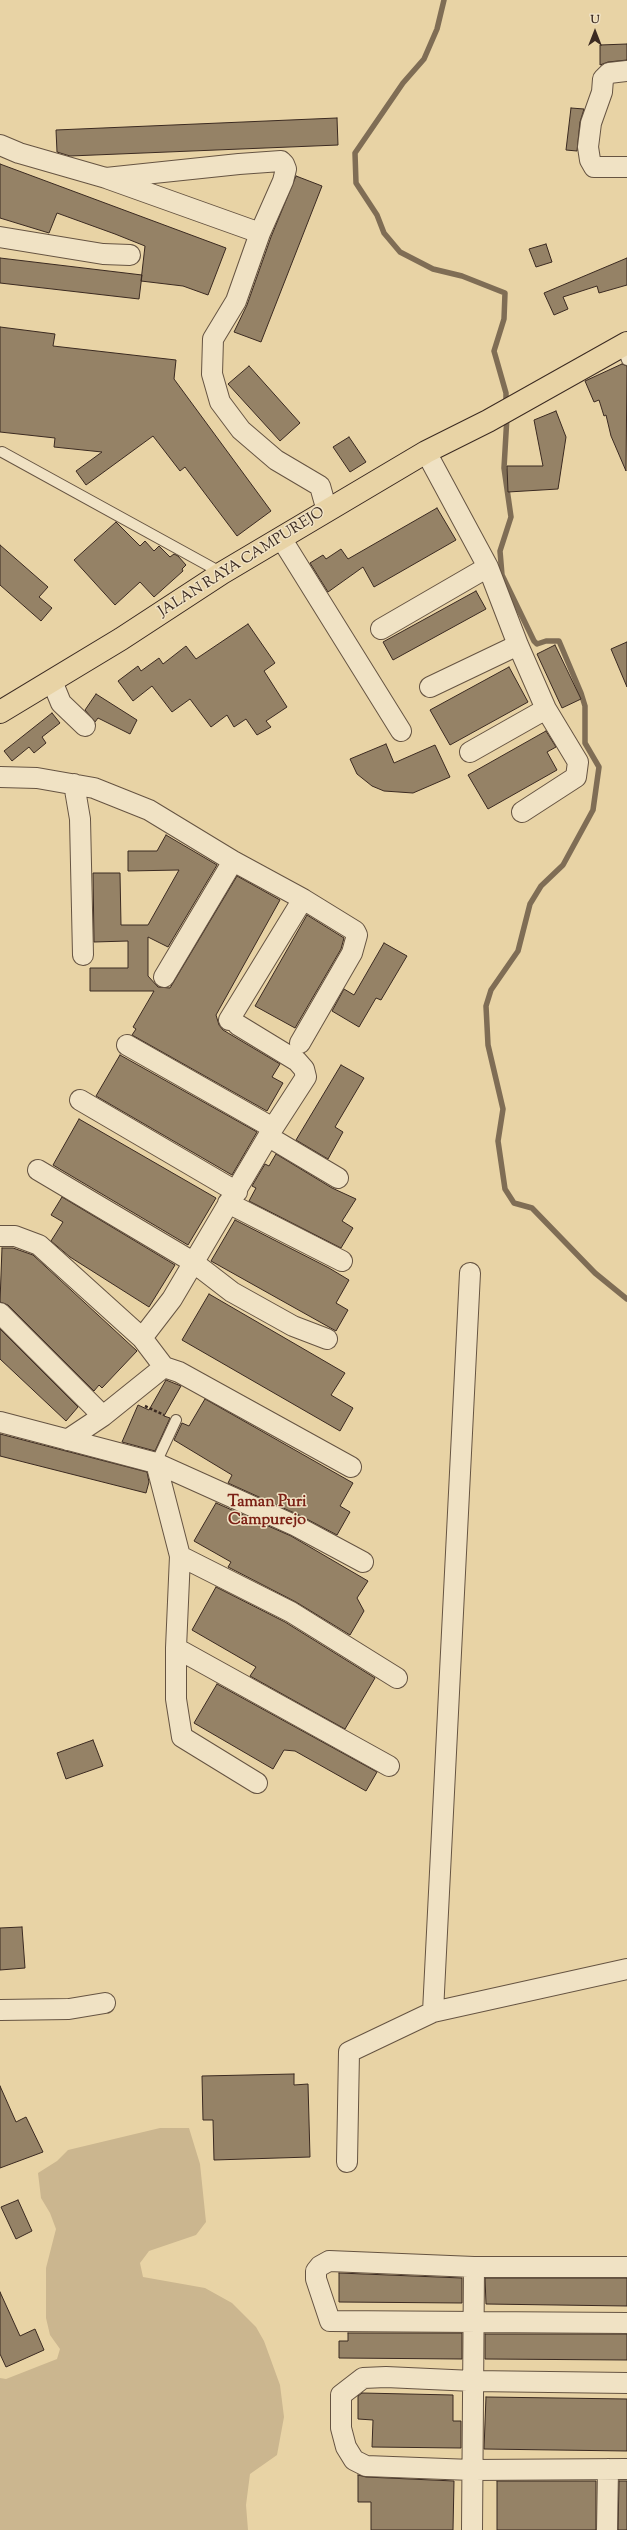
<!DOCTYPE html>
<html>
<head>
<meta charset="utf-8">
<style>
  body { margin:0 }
  #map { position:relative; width:627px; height:2530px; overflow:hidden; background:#e8d3a5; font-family:"Sorts Mill Goudy",serif }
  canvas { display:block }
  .north { position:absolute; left:575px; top:12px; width:40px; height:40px; -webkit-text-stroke:3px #f0e2c4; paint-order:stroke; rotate:0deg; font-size:11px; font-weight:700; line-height:16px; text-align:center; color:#3b2a21 }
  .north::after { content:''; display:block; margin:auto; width:14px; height:18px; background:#3b2a21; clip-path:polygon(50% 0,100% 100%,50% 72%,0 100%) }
</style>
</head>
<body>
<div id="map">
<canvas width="627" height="2530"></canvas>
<div class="north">U</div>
</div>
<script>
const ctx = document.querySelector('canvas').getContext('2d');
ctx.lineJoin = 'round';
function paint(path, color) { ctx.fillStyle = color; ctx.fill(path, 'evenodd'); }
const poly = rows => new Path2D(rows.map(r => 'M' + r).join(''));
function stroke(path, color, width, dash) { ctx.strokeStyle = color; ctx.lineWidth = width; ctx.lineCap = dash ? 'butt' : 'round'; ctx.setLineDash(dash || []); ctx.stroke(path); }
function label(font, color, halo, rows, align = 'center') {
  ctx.font = font + ' "Sorts Mill Goudy",serif'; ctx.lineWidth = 3; ctx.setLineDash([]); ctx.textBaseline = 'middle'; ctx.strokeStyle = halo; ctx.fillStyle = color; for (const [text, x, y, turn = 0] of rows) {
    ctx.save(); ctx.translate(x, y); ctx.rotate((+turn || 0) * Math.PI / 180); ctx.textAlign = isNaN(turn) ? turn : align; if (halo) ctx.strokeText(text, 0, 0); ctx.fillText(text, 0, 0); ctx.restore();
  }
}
const green = poly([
  [160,2128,189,2128,200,2164,206,2222,196,2235,149,2251,140,2263,143,2277,205,2288,232,2303,256,2327,264,2341,280,2385,284,2417,277,2455,250,2474,246,2505,248,2530,0,2530,0,2378,6,2379,57,2359,60,2349,50,2335,46,2318,46,2268,56,2229,50,2213,41,2198,38,2173,57,2161,68,2150]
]);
const stream = poly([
  [444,0,437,29,424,59,403,83,355,153,356,183,377,215,384,233,400,252,433,269,462,276,505,293,504,319,494,351,506,393,506,405],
  [507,416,504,468,511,517,500,551,502,575,534,641,537,644,546,641,559,641,581,693,585,706,585,743,599,767,593,810,563,865,541,886,530,904,518,951,491,990,486,1006,488,1045,503,1109,498,1141,505,1189,514,1203,532,1208,595,1273,627,1299]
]);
const building = poly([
  [627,44,627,60,608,62,600,65,600,45,627,44],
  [571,108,584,109,580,122,577,151,566,150,571,108],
  [337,118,338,145,70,156,57,152,56,130,337,118],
  [0,164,226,248,208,295,183,286,141,281,145,246,115,234,57,213,49,233,0,218,0,164],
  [296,176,322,186,261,342,234,332,247,305,271,237,296,176],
  [546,244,552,262,536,267,529,249,546,244],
  [0,258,142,275,139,299,0,283,0,258],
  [627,258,627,285,599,293,597,286,563,297,568,309,554,315,544,293,627,258],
  [0,327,55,334,53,346,176,360,174,379,271,511,237,536,185,467,180,471,153,436,86,485,76,471,102,452,54,447,55,438,0,432,0,327],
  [622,364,627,366,626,471,611,436,606,415,604,416,599,400,594,402,585,381,622,364],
  [249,366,300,423,280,441,228,384,249,366],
  [556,411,566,437,558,489,508,492,507,466,543,466,534,420,556,411],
  [349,437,366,462,350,472,333,447,349,437],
  [437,508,456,540,374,587,363,567,328,592,310,563,323,555,326,559,341,549,348,559,437,508],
  [116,522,140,546,145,541,154,551,159,546,170,557,174,554,178,556,186,565,182,569,183,571,154,597,140,582,115,605,74,560,116,522],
  [0,545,48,587,39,597,52,608,41,621,0,585,0,545],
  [476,591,486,609,393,660,383,642,476,591],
  [248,624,275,663,264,671,287,707,266,721,271,727,257,735,246,719,234,727,227,715,211,727,190,699,172,712,152,686,133,701,118,681,138,666,141,671,159,658,163,664,186,646,196,659,248,624],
  [627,642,627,687,611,649,627,642],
  [555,645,581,699,562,708,537,654,555,645],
  [509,667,528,702,450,745,430,710,509,667],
  [96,694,137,720,130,734,98,718,95,722,85,710,96,694],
  [52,713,60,723,42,737,46,743,34,753,29,747,12,761,4,751,52,713],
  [546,731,556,747,547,752,557,770,488,809,468,775,546,731],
  [386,744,394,763,435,745,450,777,413,793,384,791,372,786,357,774,350,759,386,744],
  [166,835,217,865,168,947,148,937,148,976,158,987,170,988,237,876,280,900,216,1015,219,1025,223,1030,280,1064,272,1077,283,1083,267,1111,132,1035,136,1029,133,1027,154,991,90,991,90,968,128,968,128,941,94,942,93,873,120,873,121,925,148,925,179,870,128,871,128,851,157,851,166,835],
  [307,915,344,938,341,949,295,1028,255,1006,307,915],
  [384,943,407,956,381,1000,376,998,359,1027,332,1011,344,989,354,995,384,943],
  [120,1055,257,1132,232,1175,96,1096,120,1055],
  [341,1065,364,1078,335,1127,343,1132,328,1159,296,1140,341,1065],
  [79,1119,216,1198,188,1245,53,1165,79,1119],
  [276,1154,332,1188,356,1199,342,1221,353,1228,341,1248,249,1201,256,1188,252,1186,265,1164,269,1166,276,1154],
  [62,1197,175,1265,149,1307,70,1257,51,1241,63,1222,51,1215,62,1197],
  [235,1220,329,1268,349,1280,336,1303,348,1310,336,1331,211,1261,235,1220],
  [2,1248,13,1248,33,1255,137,1351,102,1388,99,1385,94,1391,8,1305,0,1302,2,1248],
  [209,1294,345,1373,331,1395,353,1408,340,1431,182,1340,209,1294],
  [0,1329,78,1407,66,1421,0,1359,0,1329],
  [166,1380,181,1386,164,1416,170,1418,155,1451,122,1442,138,1405,149,1410,166,1380],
  [205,1399,353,1483,340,1506,350,1512,337,1535,301,1516,228,1483,232,1475,174,1440,182,1423,189,1426,205,1399],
  [0,1434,147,1472,149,1482,146,1493,0,1456,0,1434],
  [216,1503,291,1536,368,1581,357,1598,364,1611,350,1635,296,1602,228,1567,231,1562,194,1541,216,1503],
  [216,1587,285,1622,375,1678,345,1729,250,1676,256,1667,192,1630,216,1587],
  [217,1684,377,1772,366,1791,295,1751,284,1750,273,1769,194,1723,217,1684],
  [93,1740,103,1766,66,1779,57,1753,93,1740],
  [22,1927,25,1968,0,1970,0,1928,22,1927],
  [294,2074,294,2085,308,2084,310,2157,214,2160,213,2120,203,2120,202,2076,294,2074],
  [0,2086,16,2122,26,2117,43,2152,0,2168,0,2086],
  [18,2200,32,2231,16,2239,1,2207,18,2200],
  [339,2273,462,2278,462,2303,339,2302,339,2273],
  [485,2278,627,2278,627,2306,486,2304,485,2278],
  [0,2292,20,2336,35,2329,44,2350,6,2367,0,2354,0,2292],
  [348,2333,462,2333,462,2359,339,2358,339,2341,348,2341,348,2333],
  [485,2334,627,2334,627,2360,485,2359,485,2334],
  [362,2393,453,2395,453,2421,461,2421,461,2448,372,2447,373,2420,358,2419,358,2396,362,2393],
  [486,2397,627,2399,627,2451,484,2449,486,2397],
  [358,2475,366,2477,454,2481,453,2530,371,2530,371,2502,358,2502,358,2475],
  [497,2481,596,2481,596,2530,497,2530,497,2481],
  [619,2481,627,2481,627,2530,618,2530,619,2481]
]);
const path = poly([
  [145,1406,164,1415]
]);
const lane = poly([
  [622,346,627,360],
  [2,452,222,573],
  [156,1463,176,1420]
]);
const street = poly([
  [627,71,609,73,603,79,602,92,591,123,588,147,590,160,594,167,627,167],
  [0,145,19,153,106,178,260,233],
  [106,178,239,164,281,161,284,164,286,169,283,181,260,233,236,301,213,339,212,374,220,402,241,430,276,460,320,486,327,511],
  [0,237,103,254,130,255],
  [426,452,488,567,518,645,546,709,578,762,576,777,522,812],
  [281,538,401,731],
  [381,629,488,567],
  [52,681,61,703,85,726],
  [430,687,518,645],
  [470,752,546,709],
  [0,777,37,778,94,788,149,810,233,861,303,899,229,1020],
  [74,784,80,819,83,955],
  [164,977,233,861],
  [300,1043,352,953,357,935,355,931,303,899],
  [127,1045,273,1128],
  [80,1100,237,1192],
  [269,1137,338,1178],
  [38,1170,193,1262,232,1292,293,1326,327,1339],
  [228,1203,342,1261],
  [0,1236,15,1236,39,1245,142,1338,164,1367,179,1372,351,1467],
  [0,1313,103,1416],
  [142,1338,172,1299,273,1128,306,1077,304,1069,297,1061,238,1025],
  [0,1422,156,1463,296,1526,363,1562],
  [67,1440,103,1416,164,1367],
  [156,1463,180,1556,176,1648,176,1699,182,1737,257,1783],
  [180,1556,291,1612,397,1678],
  [176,1648,389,1766],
  [0,2010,69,2009,105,2003],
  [433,2012,470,1273],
  [347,2162,349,2052,433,2012,627,1969],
  [627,2267,474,2267,329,2261,320,2266,316,2271,316,2279,330,2321,627,2323],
  [627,2383,473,2381,386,2377,363,2378,341,2395,341,2428,346,2447,354,2460,366,2466,472,2470,627,2469],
  [472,2530,474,2267],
  [607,2530,608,2469]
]);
const primary = poly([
  [0,712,121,639,222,573,426,452,488,421,627,343]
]);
const streetNames = [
  ["JALAN RAYA CAMPUREJO",242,563,-32]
];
const neighbourhoodNames = [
  ["Taman Puri",267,1503],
  ["Campurejo",267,1521]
];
paint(green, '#cbb68f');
stroke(stream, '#7f6d55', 5.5);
paint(building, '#958266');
stroke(building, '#3b2a21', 1);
stroke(lane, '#665442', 12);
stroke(street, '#665442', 22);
stroke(primary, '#3b2a21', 24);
stroke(path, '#3b2a21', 2.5, [3, 2]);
stroke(lane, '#f0e2c4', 10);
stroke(street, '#f0e2c4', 20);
stroke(primary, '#e8d3a5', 22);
label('15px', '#3b2a21', '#f0e2c4', streetNames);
label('bold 16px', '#7a1f14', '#f0e2c4', neighbourhoodNames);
</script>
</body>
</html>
